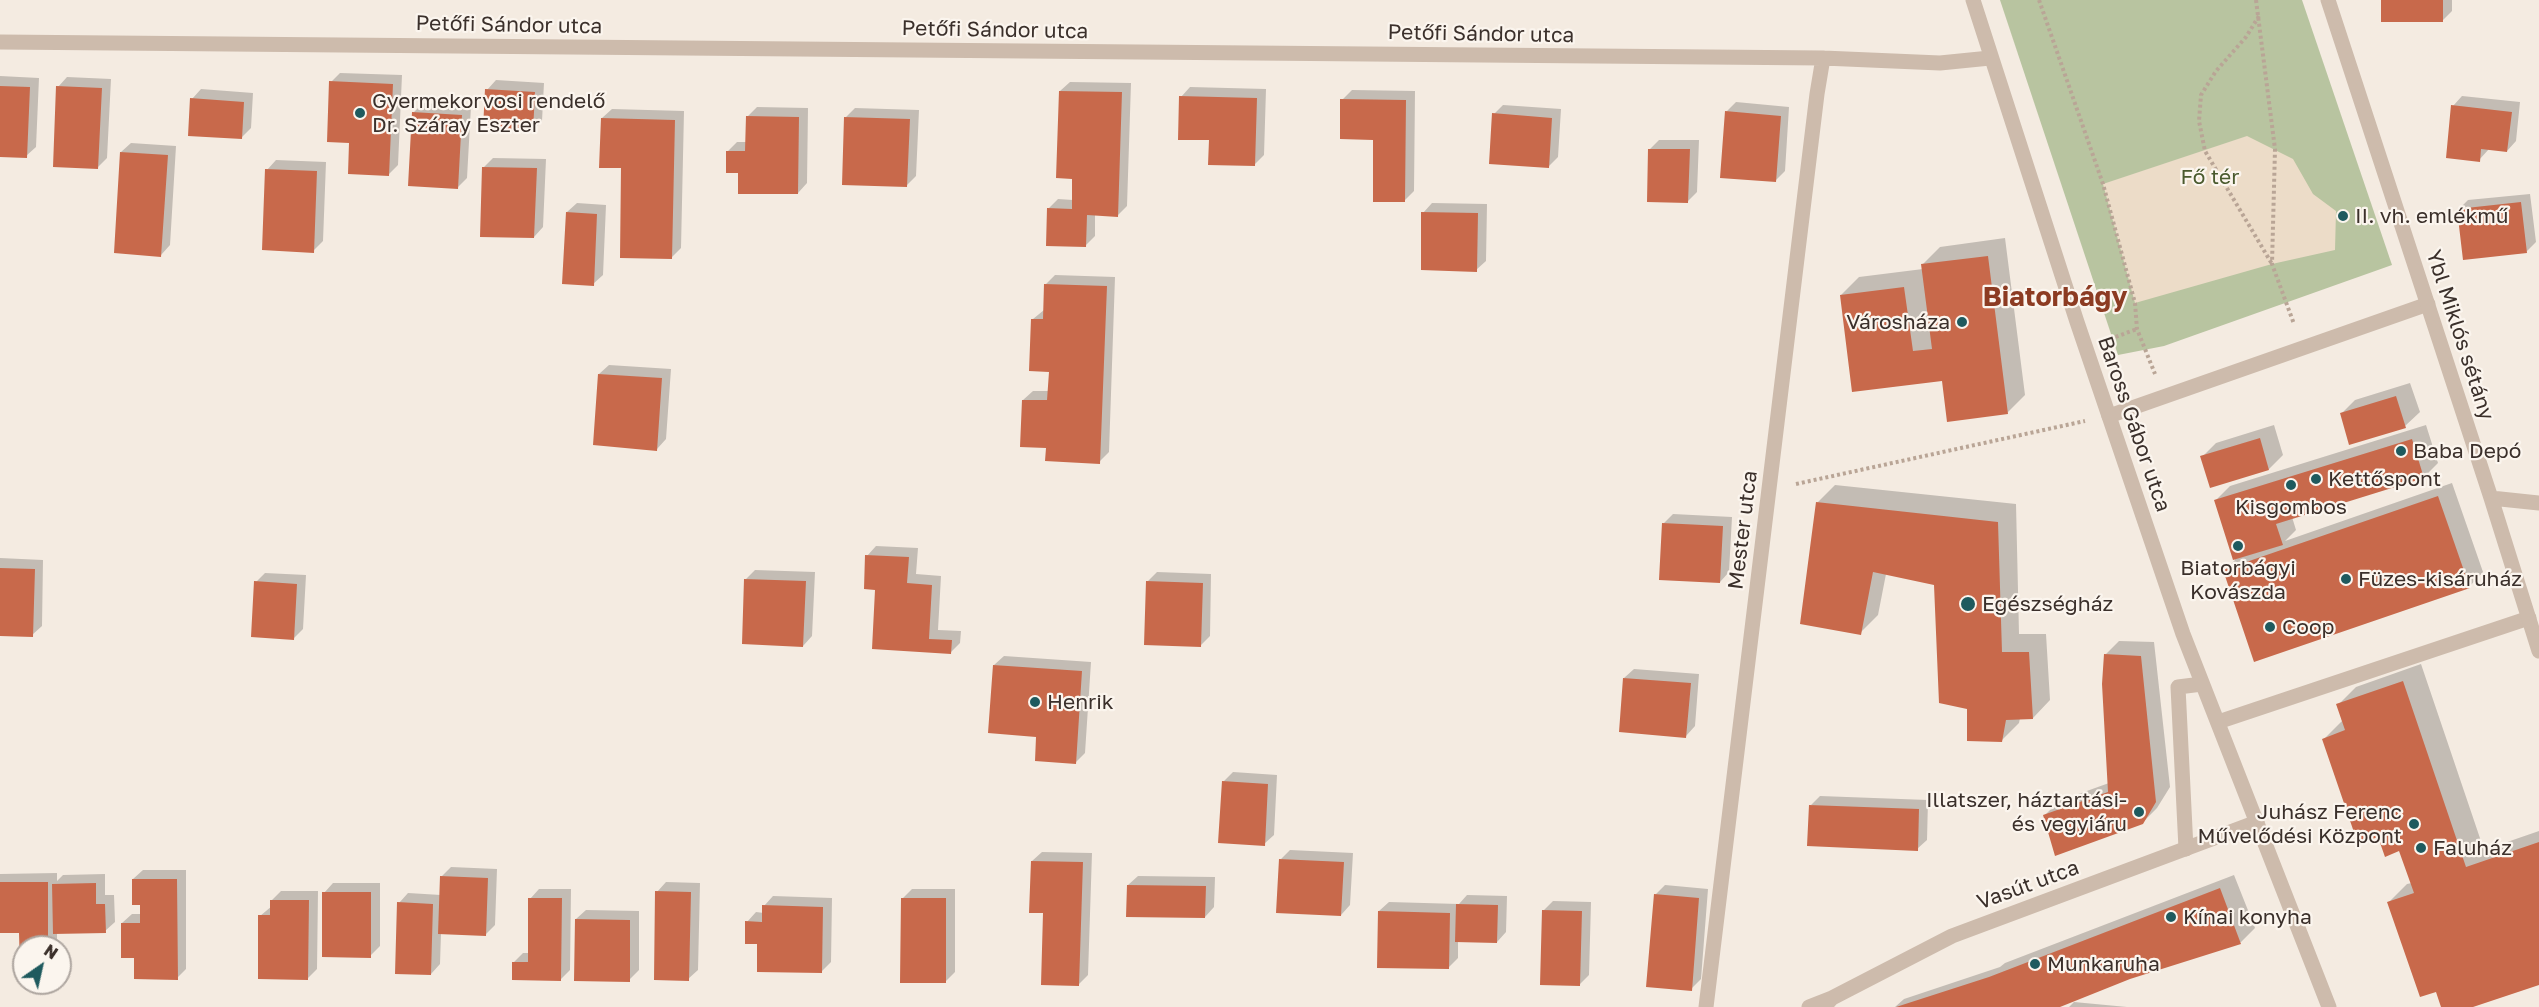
<!DOCTYPE html>
<html>
<head>
<meta charset="utf-8">
<style>
  body { margin:0 }
  #map { position:relative; width:2539px; height:1007px; overflow:hidden; background:#f4ebe1; font-family:"Golos Text",sans-serif }
  canvas { display:block }
  .north { position:absolute; left:12px; top:935px; width:60px; height:60px; box-sizing:border-box; background:#fbf5ee; border:2px solid #aea6a0; border-radius:50%; rotate:34deg; font-size:16px; font-weight:700; line-height:24px; text-align:center; color:#3b302b }
  .north::after { content:''; display:block; margin:auto; width:21px; height:27px; background:#1f5a5e; clip-path:polygon(50% 0,100% 100%,50% 72%,0 100%) }
</style>
</head>
<body>
<div id="map">
<canvas width="2539" height="1007"></canvas>
<div class="north">N</div>
</div>
<script>
const ctx = document.querySelector('canvas').getContext('2d');
ctx.lineJoin = 'round';
function paint(path, color) { ctx.fillStyle = color; ctx.fill(path, 'evenodd'); }
const poly = rows => new Path2D(rows.map(r => 'M' + r).join(''));
function stroke(path, color, width, dash) { ctx.strokeStyle = color; ctx.lineWidth = width; ctx.lineCap = dash ? 'butt' : 'round'; ctx.setLineDash(dash || []); ctx.stroke(path); }
function label(font, color, halo, rows, align = 'center') {
  ctx.font = font + ' "Golos Text",sans-serif'; ctx.lineWidth = 4.5; ctx.setLineDash([]); ctx.textBaseline = 'middle'; ctx.strokeStyle = halo; ctx.fillStyle = color; for (const [text, x, y, turn = 0] of rows) {
    ctx.save(); ctx.translate(x, y); ctx.rotate((+turn || 0) * Math.PI / 180); ctx.textAlign = isNaN(turn) ? turn : align; if (halo) ctx.strokeText(text, 0, 0); ctx.fillText(text, 0, 0); ctx.restore();
  }
}
const green = poly([
  [2000,0,2302,0,2392,265,2164,346,2118,355]
]);
const plaza = poly([
  [2247,136,2293,159,2313,194,2336,211,2335,250,2272,264,2135,303,2103,184]
]);
const shadow = poly([
  [2382,0,2452,0,2452,11,2442,21],
  [340,73,402,75,398,165,389,174,351,142,331,82],
  [0,76,39,78,36,147,26,156,0,155],
  [67,77,111,79,107,158,98,167,58,87],
  [496,80,544,83,542,121,532,131,487,90],
  [1070,82,1131,83,1127,206,1118,215,1095,214,1095,236,1085,246,1048,209,1058,199,1073,200,1074,178,1060,91],
  [1190,87,1266,89,1264,155,1254,165,1210,139,1181,97],
  [201,89,253,93,251,128,241,138,192,99],
  [1352,90,1415,91,1414,191,1404,201,1374,138,1342,100],
  [2462,96,2520,102,2516,141,2507,151,2489,149,2479,160,2453,106],
  [1736,102,1789,107,1785,171,1775,181,1726,112],
  [423,103,471,106,467,178,458,187,413,113],
  [1503,105,1561,109,1558,157,1548,167,1494,114],
  [757,107,808,108,807,183,798,193,740,172,728,151,737,142,747,142,747,117],
  [855,108,919,110,916,176,906,186,846,117],
  [612,109,684,111,681,248,671,258,623,167,602,118],
  [1659,140,1699,140,1697,192,1688,201,1650,149],
  [131,143,176,146,170,245,161,255,121,152],
  [493,158,546,159,543,227,534,237,484,167],
  [276,160,326,162,323,241,313,251,267,170],
  [2530,194,2536,242,2526,252,2458,210,2468,200],
  [577,203,606,205,603,275,593,284,567,212],
  [1432,203,1487,204,1486,261,1476,270,1423,213],
  [2005,238,2025,395,2007,413,1943,379,1841,295,1859,277,1923,269,1922,265,1940,247],
  [1055,275,1115,277,1109,452,1099,462,1047,446,1023,400,1033,391,1049,391,1050,370,1033,319,1044,310,1046,284],
  [609,365,671,369,666,439,657,449,599,374],
  [2410,383,2420,412,2405,426,2350,443,2341,414,2355,400],
  [2274,425,2283,455,2269,469,2202,457,2216,443],
  [2426,425,2438,463,2424,477,2292,517,2296,530,2285,541,2452,483,2483,572,2469,587,2224,571,2235,560,2216,500,2230,486],
  [1835,485,2016,504,2019,634,2046,634,2050,700,2033,718,2020,718,2019,723,2001,741,1969,707,1936,584,1886,574,1878,615,1860,633,1817,503],
  [1673,514,1732,517,1729,572,1720,582,1663,524],
  [876,546,918,548,916,574,941,576,938,630,961,631,960,643,951,652,874,648,877,588,867,556],
  [0,558,43,560,42,626,32,635,0,634],
  [755,570,815,572,812,636,803,646,746,579],
  [1157,572,1211,574,1210,636,1201,645,1147,582],
  [265,573,306,575,303,629,294,638,256,582],
  [2119,641,2154,642,2170,787,2157,808,2143,822,2045,815,2059,801,2109,783,2105,655],
  [1004,656,1091,662,1085,753,1075,763,1038,736,994,665],
  [2421,664,2484,850,2539,831,2539,983,2468,1007,2443,1007,2437,990,2389,902,2407,884,2412,883,2400,850,2379,835,2324,739,2342,721,2338,705,2356,687],
  [1634,669,1699,674,1695,726,1686,736,1624,678],
  [1233,772,1277,775,1274,835,1264,844,1223,782],
  [1820,796,1928,800,1927,840,1917,849,1811,805],
  [1290,850,1353,853,1350,905,1341,915,1281,859],
  [1042,852,1092,853,1088,975,1078,985,1045,912,1032,861],
  [451,867,497,869,495,925,485,935,441,933,440,964,431,974,399,903,408,893,441,895,441,877],
  [143,870,186,870,186,969,177,978,136,957,122,923,132,914,141,914,141,903,133,879],
  [57,873,57,881,63,875,105,874,105,895,114,895,115,922,105,931,57,932,57,947,24,947,24,968,21,932,0,932,0,874],
  [2234,875,2255,928,2241,942,2129,978,2056,1007,1895,1007,1904,999,2000,967,2005,963],
  [1138,876,1215,877,1214,907,1205,917,1128,885],
  [666,882,700,883,698,970,688,979,657,892],
  [333,883,380,883,380,946,370,956,324,893],
  [1665,885,1708,889,1701,979,1691,989,1655,895],
  [539,889,571,889,570,970,561,979,514,962,523,953,529,953,530,899],
  [912,889,955,889,955,972,945,982,902,899],
  [281,891,318,891,317,969,308,978,260,916,272,906,272,900],
  [1467,895,1507,896,1506,932,1497,942,1458,941,1458,958,1448,968,1379,911,1389,902,1459,904],
  [773,896,832,898,831,962,821,972,759,942,747,922,756,912,764,913,764,906],
  [1553,901,1591,902,1589,975,1579,985,1544,910],
  [586,910,639,911,639,970,629,980,576,919],
  [2074,1002,2127,1007,2069,1007]
]);
const building = poly([
  [2381,0,2443,0,2443,22,2381,22],
  [329,81,393,84,389,176,348,174,349,143,327,142],
  [0,86,30,87,27,158,0,157],
  [56,86,102,88,98,169,53,167],
  [485,89,535,92,533,132,483,129],
  [1059,91,1122,92,1118,217,1087,215,1086,247,1046,246,1047,208,1072,209,1072,179,1056,178],
  [1179,96,1257,98,1255,166,1208,165,1209,140,1178,140],
  [190,98,244,102,242,139,188,136],
  [1340,99,1406,100,1405,202,1373,202,1373,140,1340,139],
  [2451,105,2512,112,2507,152,2481,149,2480,162,2446,158],
  [1725,111,1781,116,1776,182,1720,178],
  [412,112,462,115,458,189,408,186],
  [1492,113,1552,118,1549,168,1489,164],
  [746,116,799,117,798,194,738,194,738,173,726,173,726,151,745,151],
  [844,117,910,119,907,187,842,185],
  [601,118,675,120,672,259,620,258,621,168,599,168],
  [1648,149,1690,149,1688,203,1647,202],
  [120,152,168,155,161,257,114,253],
  [482,167,537,168,534,238,480,237],
  [265,169,317,171,314,253,262,250],
  [2521,202,2527,253,2463,260,2457,209],
  [566,212,597,214,594,286,562,284],
  [1421,212,1478,213,1477,272,1421,270],
  [1988,256,2008,414,1947,422,1942,381,1852,392,1840,295,1904,287,1913,351,1932,349,1921,264],
  [1044,284,1107,286,1100,464,1045,461,1046,448,1020,447,1022,400,1047,400,1049,372,1029,371,1031,319,1043,319],
  [598,374,662,378,657,451,593,445],
  [2396,396,2406,428,2349,445,2340,413],
  [2260,438,2269,470,2210,488,2200,456],
  [2412,439,2424,478,2276,524,2283,545,2233,560,2214,500],
  [2438,496,2470,588,2254,662,2223,570],
  [1816,502,1998,522,2002,652,2029,652,2033,719,2006,720,2002,742,1967,741,1967,709,1939,703,1934,585,1873,572,1861,635,1800,624],
  [1662,523,1723,526,1720,583,1659,580],
  [865,555,909,557,907,583,932,585,929,639,952,640,951,654,872,649,875,590,864,589],
  [0,568,35,569,33,637,0,636],
  [744,579,806,581,803,647,742,644],
  [254,581,297,584,294,640,251,637],
  [1146,581,1203,583,1201,647,1144,645],
  [2104,654,2141,656,2156,802,2143,824,2055,856,2043,815,2108,792,2102,684],
  [993,665,1082,671,1076,764,1035,761,1036,737,988,733],
  [1623,678,1691,683,1686,738,1619,732],
  [2403,681,2466,867,2539,842,2539,985,2473,1007,2441,1007,2436,992,2420,997,2387,902,2414,893,2399,851,2385,857,2378,837,2358,844,2322,739,2345,730,2336,704],
  [1222,781,1268,784,1265,846,1218,843],
  [1809,805,1919,809,1918,851,1807,846],
  [1279,859,1344,862,1341,916,1276,913],
  [1031,861,1083,862,1079,986,1041,985,1043,913,1029,913],
  [440,876,488,878,486,936,438,934],
  [132,879,177,879,178,980,134,979,134,958,121,958,121,923,140,923,140,905,132,905],
  [0,882,48,882,48,947,24,947,24,969,20,969,19,933,0,933],
  [96,883,96,904,105,904,106,933,53,934,52,884],
  [1127,885,1206,886,1205,918,1126,917],
  [2220,888,2241,944,2130,979,2060,1007,1896,1007,1989,977],
  [655,891,691,892,689,981,654,980],
  [322,892,371,892,371,958,322,957],
  [1654,894,1699,898,1692,991,1646,987],
  [528,898,562,898,561,981,512,980,512,962,528,962],
  [901,898,946,898,946,983,900,983],
  [270,900,309,900,308,980,258,979,258,915,270,915],
  [397,902,433,904,431,975,395,974],
  [1456,904,1498,905,1497,943,1455,942],
  [762,905,823,907,822,973,757,972,757,944,745,944,745,921,762,922],
  [1542,910,1582,911,1580,986,1540,985],
  [1378,911,1450,913,1449,969,1377,968],
  [575,919,630,920,630,982,574,981]
]);
const path = poly([
  [2039,0,2103,184,2135,303,2137,329,2155,374],
  [2256,0,2275,149,2272,264,2294,324],
  [2259,16,2246,37,2216,71,2201,95,2199,121,2205,151,2272,264],
  [2110,339,2137,329],
  [1796,484,2085,421]
]);
const service = poly([
  [2109,416,2428,304],
  [2218,722,2529,618],
  [2186,849,2178,687,2202,684]
]);
const minor = poly([
  [2328,0,2491,498,2539,651],
  [0,42,1823,58,1940,63,1990,58],
  [2491,498,2539,503],
  [1706,1007,1817,94,1823,58],
  [1809,1007,1832,998],
  [1824,1007,1832,998,1952,936,2257,822]
]);
const tertiary = poly([
  [1973,0,2077,322,2183,634,2329,1007]
]);
const markers = [
  [360,113,6,"#1f5a5e"],
  [2343,216,6,"#1f5a5e"],
  [1962,322,6,"#1f5a5e"],
  [2401,451,6,"#1f5a5e"],
  [2316,479,6,"#1f5a5e"],
  [2291,485,6,"#1f5a5e"],
  [2238,546,6,"#1f5a5e"],
  [2346,579,6,"#1f5a5e"],
  [1968,604,8,"#1f5a5e"],
  [2270,627,6,"#1f5a5e"],
  [1035,702,6,"#1f5a5e"],
  [2139,812,6,"#1f5a5e"],
  [2414,824,6,"#1f5a5e"],
  [2421,848,6,"#1f5a5e"],
  [2171,917,6,"#1f5a5e"],
  [2035,964,6,"#1f5a5e"]
];
const streetNames = [
  ["Petőfi Sándor utca",509,25,1],
  ["Petőfi Sándor utca",995,30,1],
  ["Petőfi Sándor utca",1481,34,1],
  ["Ybl Miklós sétány",2460,335,72],
  ["Baross Gábor utca",2134,424,71],
  ["Mester utca",1743,530,-83],
  ["Vasút utca",2028,885,-20]
];
const poiNames = [
  ["Gyermekorvosi rendelő",372,101],
  ["Dr. Száray Eszter",372,125],
  ["II. vh. emlékmű",2355,216],
  ["Városháza",1950,322,"right"],
  ["Baba Depó",2413,451],
  ["Kettőspont",2328,479],
  ["Kisgombos",2291,507,"center"],
  ["Biatorbágyi",2238,568,"center"],
  ["Kovászda",2238,592,"center"],
  ["Füzes-kisáruház",2358,579],
  ["Egészségház",1982,604],
  ["Coop",2282,627],
  ["Henrik",1047,702],
  ["Illatszer, háztartási-",2127,800,"right"],
  ["és vegyiáru",2127,824,"right"],
  ["Juhász Ferenc",2402,812,"right"],
  ["Művelődési Központ",2402,836,"right"],
  ["Faluház",2433,848],
  ["Kínai konyha",2183,917],
  ["Munkaruha",2047,964]
];
const parkNames = [
  ["Fő tér",2210,177]
];
const districtNames = [
  ["Biatorbágy",2055,297]
];
paint(green, '#b8c4a0');
paint(plaza, '#ecdcc8');
paint(shadow, '#0003');
paint(building, '#c8694b');
stroke(path, '#b9a596', 4, [3, 3]);
stroke(service, '#cdbbac', 15);
stroke(minor, '#cdbbac', 15);
stroke(tertiary, '#cdbbac', 15);
for (const [x, y, r, color] of markers) { const dot = new Path2D(); dot.arc(x, y, r, 0, 2 * Math.PI); ctx.fillStyle = color; ctx.fill(dot); stroke(dot, '#fbf5ee', 2); }
label('21px', '#3b302b', '#fbf5ee', streetNames);
label('21px', '#3b302b', '#fbf5ee', poiNames, 'left');
label('21px', '#4a5a2e', '#fbf5ee', parkNames);
label('bold 27px', '#8c3b22', '#fbf5ee', districtNames);
</script>
</body>
</html>
